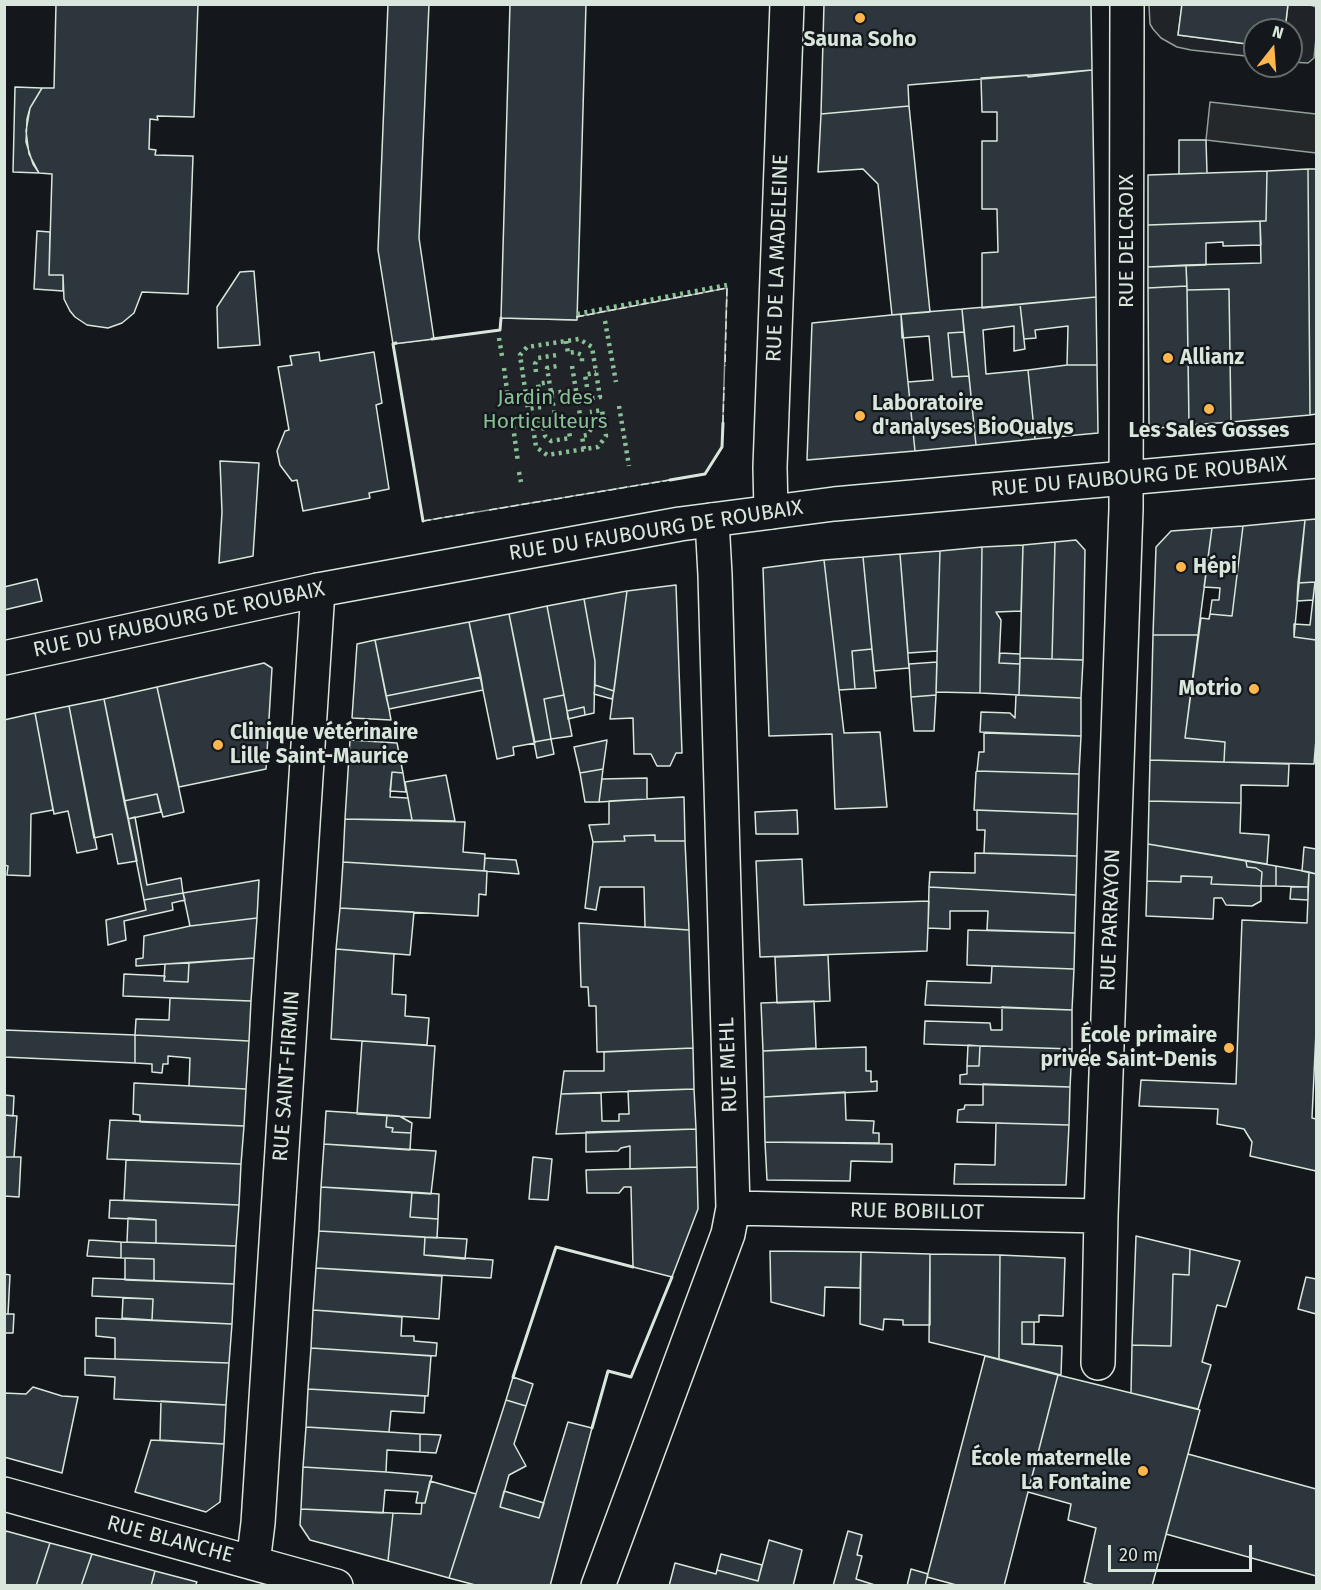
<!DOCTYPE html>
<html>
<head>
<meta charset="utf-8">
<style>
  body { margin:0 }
  #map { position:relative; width:1321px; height:1590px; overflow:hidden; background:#14181c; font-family:"Fira Sans",sans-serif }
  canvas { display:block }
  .frame { position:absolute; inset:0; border:6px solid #d8e6dc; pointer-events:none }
  .north { position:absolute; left:1243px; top:18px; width:60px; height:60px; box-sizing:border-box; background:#14181c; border:2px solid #626a69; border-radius:50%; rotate:17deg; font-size:16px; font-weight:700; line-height:24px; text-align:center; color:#d8e6dc }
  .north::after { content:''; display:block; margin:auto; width:21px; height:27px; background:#ffb74d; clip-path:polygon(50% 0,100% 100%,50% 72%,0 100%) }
  .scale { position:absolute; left:1108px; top:1545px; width:144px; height:27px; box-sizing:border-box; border:3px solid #d8e6dc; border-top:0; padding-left:8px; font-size:18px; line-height:21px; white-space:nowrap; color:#d8e6dc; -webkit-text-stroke:4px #14181c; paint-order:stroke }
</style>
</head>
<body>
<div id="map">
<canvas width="1321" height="1590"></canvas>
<div class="frame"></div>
<div class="north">N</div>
<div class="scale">20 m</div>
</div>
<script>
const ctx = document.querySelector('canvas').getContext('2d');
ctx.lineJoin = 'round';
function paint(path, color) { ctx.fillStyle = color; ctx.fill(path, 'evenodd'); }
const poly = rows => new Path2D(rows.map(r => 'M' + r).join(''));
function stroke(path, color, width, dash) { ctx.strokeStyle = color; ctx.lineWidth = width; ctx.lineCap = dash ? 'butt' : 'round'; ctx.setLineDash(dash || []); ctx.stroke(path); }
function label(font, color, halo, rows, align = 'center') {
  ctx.font = font + ' "Fira Sans",sans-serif'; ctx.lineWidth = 4.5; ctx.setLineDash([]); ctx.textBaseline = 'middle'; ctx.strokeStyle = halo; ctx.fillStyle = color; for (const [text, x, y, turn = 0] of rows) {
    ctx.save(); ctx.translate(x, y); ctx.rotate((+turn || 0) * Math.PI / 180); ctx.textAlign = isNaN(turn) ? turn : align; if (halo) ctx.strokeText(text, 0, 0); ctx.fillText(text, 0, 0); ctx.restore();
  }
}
const green = poly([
  [1149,5,1182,5,1178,35,1255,45,1255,57,1191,50,1177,47,1161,38,1153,29,1150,24,1149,5],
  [1288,5,1310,5,1316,7,1316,38,1314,58,1308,63,1291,62,1291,30,1285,30,1288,5],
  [727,288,722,447,705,474,423,521,393,344,500,330,501,318,576,320,576,317,727,288]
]);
const parking = poly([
  [1210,102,1316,114,1316,153,1206,140,1210,102]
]);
const building = poly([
  [56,4,198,4,194,117,157,116,158,120,150,119,149,149,156,150,155,155,193,156,188,294,142,292,134,313,122,323,108,328,87,325,75,317,70,311,64,299,63,275,49,275,52,174,39,173,33,164,26,142,27,119,30,108,42,88,54,88,56,4],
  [388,4,429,4,419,238,434,339,393,344,378,250,388,4],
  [510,4,586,4,577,320,501,318,510,4],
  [824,4,1091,4,1092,70,908,85,909,106,821,114,824,4],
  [1182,4,1288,4,1285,30,1255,30,1255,45,1178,35,1182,4],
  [1092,70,1096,297,982,308,982,253,998,252,997,209,982,209,982,141,997,141,997,112,982,112,981,78,1028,75,1028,77,1092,70],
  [15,87,42,88,30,108,26,131,29,154,39,173,13,172,15,87],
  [909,106,930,312,892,315,878,184,863,169,818,172,821,114,909,106],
  [1179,140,1206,140,1207,173,1179,174,1179,140],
  [1308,169,1310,415,1231,422,1229,289,1187,290,1186,265,1261,263,1260,221,1266,221,1267,171,1308,169],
  [1308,169,1316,169,1316,414,1310,415,1308,169],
  [1267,171,1266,221,1148,225,1148,175,1267,171],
  [1260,221,1261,245,1223,246,1223,242,1206,243,1206,265,1148,267,1148,225,1260,221],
  [37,231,50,232,49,275,63,275,63,291,34,289,37,231],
  [1186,265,1187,286,1148,288,1148,267,1186,265],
  [254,271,260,345,218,348,217,307,240,272,254,271],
  [1187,286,1189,425,1149,429,1148,288,1187,286],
  [1229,289,1231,422,1189,425,1187,290,1229,289],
  [1096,297,1097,365,1067,365,1068,326,1035,330,1036,338,1024,339,1020,304,1096,297],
  [1020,304,1025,349,1014,351,1014,326,983,330,986,374,1028,370,1035,439,976,445,962,309,1020,304],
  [962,309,964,332,948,333,952,377,969,376,976,445,915,451,908,382,933,380,929,336,902,338,901,314,962,309],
  [901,314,915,451,807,460,812,323,901,314],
  [964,332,969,376,952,377,948,333,964,332],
  [319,352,320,361,374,352,382,403,376,405,389,489,369,493,370,498,303,511,297,480,292,481,280,465,277,451,285,431,289,430,278,367,292,365,290,356,319,352],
  [1067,365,1097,365,1098,433,1035,439,1028,370,1067,365],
  [220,461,259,463,253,556,219,563,222,512,220,461],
  [1316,519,1316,640,1294,637,1294,624,1310,625,1315,582,1298,583,1305,520,1316,519],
  [1305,520,1294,637,1316,640,1316,739,1314,764,1224,762,1225,742,1185,738,1201,618,1209,619,1210,614,1232,616,1243,526,1305,520],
  [1243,526,1232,616,1210,614,1212,600,1219,600,1220,588,1204,587,1212,528,1243,526],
  [1212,528,1198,635,1153,635,1156,547,1171,531,1212,528],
  [1076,540,1085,550,1083,660,1052,659,1055,542,1076,540],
  [1055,542,1052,659,1020,658,1023,545,1055,542],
  [1023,545,1021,611,996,612,1001,620,999,663,1020,664,1019,695,980,693,982,547,1023,545],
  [982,547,980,693,936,692,940,551,982,547],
  [940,551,937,651,908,653,900,554,940,551],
  [900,554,909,668,874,671,863,557,900,554],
  [863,557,872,649,852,651,855,689,839,690,824,560,863,557],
  [824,560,844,733,880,732,887,807,835,809,832,734,769,736,763,568,824,560],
  [37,579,42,601,4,610,4,587,37,579],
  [1315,582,1313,600,1297,601,1298,583,1315,582],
  [676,585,682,753,676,753,670,766,657,766,651,754,634,754,633,718,610,719,627,591,676,585],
  [627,591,614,691,595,685,595,661,584,599,627,591],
  [584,599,595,661,594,713,585,715,584,707,567,711,547,606,584,599],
  [547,606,564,695,544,699,551,739,534,742,509,614,547,606],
  [509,614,535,743,513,747,514,755,497,759,469,622,509,614],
  [469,622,481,677,386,696,375,640,469,622],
  [1153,635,1198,635,1185,738,1225,742,1224,762,1150,760,1153,635],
  [375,640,389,709,391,720,352,718,357,644,375,640],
  [872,649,876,688,855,689,852,651,872,649],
  [1000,653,1020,654,1020,664,999,663,1000,653],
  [1020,658,1083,660,1081,698,1019,695,1020,658],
  [937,662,936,695,911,697,909,664,937,662],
  [264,663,272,668,266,769,179,787,157,687,264,663],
  [481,677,483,690,389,709,386,696,481,677],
  [595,685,614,691,612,699,594,694,595,685],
  [157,687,184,812,163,817,157,794,124,801,104,699,157,687],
  [564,695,572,736,551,739,544,699,564,695],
  [936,695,934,731,914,731,911,697,936,695],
  [1016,695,1081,698,1081,736,980,732,981,712,1010,713,1015,718,1016,695],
  [104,699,137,861,118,864,112,834,94,838,69,706,104,699],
  [69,706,97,849,77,853,68,811,54,814,35,713,69,706],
  [584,707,585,715,568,719,567,711,584,707],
  [35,713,53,810,31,814,30,876,7,875,8,866,4,865,4,720,35,713],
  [984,733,1081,736,1079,774,977,771,979,752,984,752,984,733],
  [551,739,554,754,537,758,534,742,551,739],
  [350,740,397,743,403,773,392,772,390,797,408,798,412,820,345,819,350,740],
  [607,740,603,769,580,773,574,747,607,740],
  [1150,760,1289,764,1288,786,1241,785,1241,803,1149,801,1150,760],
  [603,769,599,802,585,802,580,773,603,769],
  [977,771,1079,774,1078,814,974,810,976,772,977,771],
  [392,772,403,773,406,792,390,791,392,772],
  [446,775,455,821,412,820,405,782,446,775],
  [647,778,647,799,599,802,602,779,647,778],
  [157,794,161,812,128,819,124,801,157,794],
  [684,797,685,841,655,841,655,835,624,836,625,841,593,842,589,825,609,824,609,801,684,797],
  [1149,801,1241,803,1240,833,1269,835,1267,864,1148,844,1149,801],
  [797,810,798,834,756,834,755,812,797,810],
  [977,810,1078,814,1077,856,984,853,985,830,977,830,977,810],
  [135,817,147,885,181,878,183,893,144,900,128,819,135,817],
  [345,819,465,822,463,852,485,854,484,871,343,862,345,819],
  [655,835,655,841,685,841,689,930,645,927,644,887,600,887,596,910,585,908,593,842,625,841,624,836,655,835],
  [1148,844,1246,861,1247,867,1256,868,1262,872,1261,886,1211,884,1212,877,1181,876,1181,882,1147,881,1148,844],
  [1304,847,1316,849,1316,874,1302,871,1304,847],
  [975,853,1077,856,1076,895,929,887,930,872,975,873,975,853],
  [485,858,516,860,519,874,484,871,485,858],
  [802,859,804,905,929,901,927,951,760,957,756,861,802,859],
  [1246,861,1276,866,1276,886,1261,886,1262,872,1256,868,1247,867,1246,861],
  [343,862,487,871,486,895,479,894,478,916,340,908,343,862],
  [1276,866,1309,872,1308,887,1276,886,1276,866],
  [1309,872,1316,874,1316,1032,1312,1118,1316,1119,1316,1171,1250,1156,1252,1142,1244,1129,1217,1124,1218,1109,1139,1106,1141,1080,1236,1084,1242,920,1307,923,1309,872],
  [1181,876,1212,877,1211,884,1261,886,1261,901,1252,906,1226,905,1222,898,1214,898,1213,919,1146,916,1147,881,1181,882,1181,876],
  [259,880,257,918,190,926,183,893,259,880],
  [929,887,1076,895,1075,933,987,930,988,911,950,911,950,929,928,928,929,887],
  [1291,887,1308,887,1308,900,1290,899,1291,887],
  [183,893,185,900,172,903,173,910,124,921,126,940,108,945,106,920,146,910,144,900,183,893],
  [340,908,414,912,410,955,336,949,340,908],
  [257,918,254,958,136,966,136,959,143,958,144,936,190,926,257,918],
  [579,923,689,930,693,1048,597,1052,596,1006,589,1006,588,987,581,987,579,923],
  [968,930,1075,933,1074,969,967,965,968,930],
  [336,949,394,954,392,994,406,995,405,1016,429,1018,427,1045,331,1039,336,949],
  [828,955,830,1001,777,1003,775,957,828,955],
  [254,958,251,1001,123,996,124,974,165,976,164,981,188,982,189,963,254,958],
  [189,963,188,982,164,981,165,964,189,963],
  [992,966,1074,969,1072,1010,925,1005,927,981,991,983,992,966],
  [170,998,251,1001,249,1041,135,1035,136,1019,169,1020,170,998],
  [814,1001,816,1048,763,1051,761,1003,814,1001],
  [1002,1007,1072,1010,1072,1049,924,1044,925,1021,990,1023,991,1030,1002,1030,1002,1007],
  [4,1030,135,1035,135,1063,4,1057,4,1030],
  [135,1035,249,1041,246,1089,189,1086,190,1058,168,1056,168,1064,163,1064,162,1073,152,1072,152,1064,135,1063,135,1035],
  [362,1041,435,1046,430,1118,357,1114,362,1041],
  [968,1045,980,1046,979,1066,967,1066,968,1045],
  [980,1046,1072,1049,1070,1087,960,1084,960,1075,967,1074,967,1066,979,1066,980,1046],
  [866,1047,866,1071,871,1071,871,1082,877,1081,877,1091,764,1097,763,1051,866,1047],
  [693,1048,694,1089,561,1094,564,1071,604,1071,604,1052,693,1048],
  [134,1083,246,1089,244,1126,140,1122,140,1115,133,1114,134,1083],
  [983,1084,1070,1087,1069,1125,957,1122,958,1110,964,1109,965,1105,983,1105,983,1084],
  [694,1089,696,1129,556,1134,561,1094,601,1093,602,1121,619,1121,619,1114,629,1114,628,1091,694,1089],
  [845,1092,846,1120,874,1121,873,1133,879,1133,879,1143,765,1142,764,1097,845,1092],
  [4,1095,14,1096,13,1116,4,1115,4,1095],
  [326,1111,387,1115,386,1127,393,1128,392,1132,411,1133,410,1150,324,1144,326,1111],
  [4,1115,17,1116,14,1157,4,1157,4,1115],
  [387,1115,399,1116,412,1123,411,1133,392,1132,393,1128,386,1127,387,1115],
  [110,1120,244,1126,241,1164,107,1159,110,1120],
  [996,1123,1069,1125,1066,1185,954,1184,955,1164,995,1165,996,1123],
  [696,1129,697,1167,630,1169,630,1146,621,1148,618,1151,586,1152,586,1132,696,1129],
  [765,1142,892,1144,892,1162,851,1161,850,1181,767,1180,765,1142],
  [324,1144,436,1151,431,1194,321,1187,324,1144],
  [4,1157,21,1157,19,1197,4,1196,4,1157],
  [533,1157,552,1159,548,1200,529,1199,533,1157],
  [126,1160,241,1164,239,1205,124,1200,126,1160],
  [697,1167,698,1209,672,1277,633,1267,631,1187,624,1187,619,1193,587,1193,586,1170,697,1167],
  [321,1187,412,1192,410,1217,438,1219,437,1238,319,1231,321,1187],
  [412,1192,439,1194,438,1219,410,1217,412,1192],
  [110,1200,239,1205,236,1246,156,1243,156,1220,109,1218,110,1200],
  [128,1218,156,1220,156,1243,127,1242,128,1218],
  [319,1231,425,1237,424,1255,493,1260,491,1278,316,1268,319,1231],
  [1136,1236,1190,1249,1189,1275,1173,1274,1171,1346,1132,1345,1136,1236],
  [425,1237,467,1239,465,1259,424,1255,425,1237],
  [89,1240,121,1242,121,1258,87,1256,89,1240],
  [121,1242,236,1246,234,1284,154,1281,154,1259,121,1258,121,1242],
  [1190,1249,1240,1261,1226,1307,1217,1305,1202,1362,1211,1365,1198,1409,1131,1393,1132,1345,1171,1346,1173,1274,1189,1275,1190,1249],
  [770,1251,861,1252,860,1288,825,1287,824,1316,771,1302,770,1251],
  [861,1252,930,1254,930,1325,903,1325,903,1320,884,1319,883,1330,860,1324,861,1252],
  [930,1254,1000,1255,999,1359,929,1342,930,1254],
  [1000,1255,1065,1258,1063,1316,1039,1315,1039,1322,1022,1322,1022,1344,1062,1346,1061,1375,999,1359,1000,1255],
  [125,1258,154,1259,154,1281,125,1280,125,1258],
  [316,1268,442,1276,439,1319,313,1310,316,1268],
  [4,1274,10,1275,8,1314,4,1314,4,1274],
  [1306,1277,1316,1279,1316,1314,1298,1309,1306,1277],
  [93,1278,234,1284,232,1324,152,1320,153,1299,92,1296,93,1278],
  [123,1298,153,1299,152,1320,122,1318,123,1298],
  [313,1310,402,1317,401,1336,414,1336,414,1341,437,1343,436,1356,311,1348,313,1310],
  [4,1314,14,1314,13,1333,4,1333,4,1314],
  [96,1318,232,1324,229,1363,115,1359,115,1338,96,1336,96,1318],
  [1022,1322,1034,1322,1034,1344,1022,1344,1022,1322],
  [311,1348,431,1356,428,1396,308,1389,311,1348],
  [985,1356,1058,1375,1004,1586,960,1586,927,1577,985,1356],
  [85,1358,229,1363,226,1405,114,1399,115,1377,85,1375,85,1358],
  [1058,1375,1200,1410,1152,1586,1098,1586,1084,1582,1096,1528,1068,1520,1071,1504,1028,1492,1058,1375],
  [513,1377,533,1384,526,1406,506,1400,513,1377],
  [33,1387,62,1396,78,1397,62,1473,4,1457,4,1393,26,1394,33,1387],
  [308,1389,425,1396,424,1413,391,1411,389,1432,306,1427,308,1389],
  [506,1400,526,1406,514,1444,526,1466,509,1475,500,1507,539,1518,568,1422,592,1428,550,1586,479,1586,449,1578,506,1400],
  [161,1401,226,1405,224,1444,160,1440,161,1401],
  [306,1427,420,1434,420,1452,387,1450,386,1472,303,1467,306,1427],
  [420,1434,441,1435,436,1453,420,1452,420,1434],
  [151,1440,224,1444,220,1502,206,1512,135,1492,151,1440],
  [1188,1454,1316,1489,1316,1576,1166,1534,1188,1454],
  [303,1467,386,1472,432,1476,425,1503,416,1503,418,1492,385,1490,383,1513,301,1509,303,1467],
  [430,1481,476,1494,449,1578,388,1561,393,1513,421,1514,422,1503,425,1503,430,1481],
  [504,1491,544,1503,539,1518,500,1507,504,1491],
  [301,1509,393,1513,388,1561,310,1540,300,1525,301,1509],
  [6,1531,50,1543,36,1586,4,1586,4,1537,6,1531],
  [848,1531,862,1535,857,1555,862,1556,856,1579,878,1586,833,1586,848,1531],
  [769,1540,802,1550,793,1586,669,1586,675,1563,716,1574,717,1570,758,1581,769,1540],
  [50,1543,92,1554,81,1586,36,1586,50,1543],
  [92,1554,155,1571,151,1586,81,1586,92,1554],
  [721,1554,762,1565,758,1581,717,1570,721,1554],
  [911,1569,928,1574,925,1586,907,1586,911,1569],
  [155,1571,197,1582,195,1586,151,1586,155,1571]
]);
const street = poly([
  [771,512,770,467,787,4],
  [733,1208,1101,1216],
  [1098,1363,1101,1216,1126,509,1127,4],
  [4,1494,336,1586],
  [253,1563,258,1523,318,590],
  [598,1586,728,1234,733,1208,715,575,712,520]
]);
const secondary = poly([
  [4,658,318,590,680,524,834,504,1316,461]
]);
const hedge = poly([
  [577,314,727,285],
  [605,321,616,382],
  [499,338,502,356],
  [566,341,568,353,575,352,582,355,582,365],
  [572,366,581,421],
  [504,368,509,405],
  [536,372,535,364,538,358,557,355],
  [587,387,585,375,596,372],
  [551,393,562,392],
  [540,395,538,384,549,382],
  [619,406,629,466],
  [541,407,528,409,520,355,527,347,579,339,592,347,600,397,565,402],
  [555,418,532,421,536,447,547,455,598,447,606,436,602,410,590,412],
  [542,420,545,436,551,441,570,438,567,415],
  [513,426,518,462],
  [557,428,547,368,557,366],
  [584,449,582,436,587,435,591,429,590,423],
  [519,472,521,482]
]);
const fence = poly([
  [576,317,727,288,725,366],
  [723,423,724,387],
  [489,510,670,480],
  [423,521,476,512]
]);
const wall = poly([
  [432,339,500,330,501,318],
  [396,343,393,344,423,521],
  [670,480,705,474,722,447,723,423],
  [513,1377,556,1247,633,1267],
  [592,1428,608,1371,631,1377,672,1277]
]);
const markers = [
  [860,18,6,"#ffb74d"],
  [1168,358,6,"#ffb74d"],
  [1209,409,6,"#ffb74d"],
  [860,416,6,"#ffb74d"],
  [1181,567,6,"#ffb74d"],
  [1254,689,6,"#ffb74d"],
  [218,745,6,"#ffb74d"],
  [1229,1048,6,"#ffb74d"],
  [1143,1471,6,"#ffb74d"]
];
const poiNames = [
  ["Sauna Soho",860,40,"center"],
  ["Allianz",1180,358],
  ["Laboratoire",872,404],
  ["d'analyses BioQualys",872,428],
  ["Les Sales Gosses",1209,431,"center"],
  ["Hépi",1193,567],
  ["Motrio",1242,689,"right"],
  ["Clinique vétérinaire",230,733],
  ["Lille Saint-Maurice",230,757],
  ["École primaire",1217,1036,"right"],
  ["privée Saint-Denis",1217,1060,"right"],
  ["École maternelle",1131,1459,"right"],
  ["La Fontaine",1131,1483,"right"]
];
const streetNames = [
  ["RUE DELCROIX",1127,241,-90],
  ["RUE DE LA MADELEINE",778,258,-88],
  ["RUE DU FAUBOURG DE ROUBAIX",1139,477,-5],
  ["RUE DU FAUBOURG DE ROUBAIX",656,531,-9],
  ["RUE DU FAUBOURG DE ROUBAIX",179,620,-12],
  ["RUE PARRAYON",1111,920,-88],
  ["RUE MEHL",729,1065,-92],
  ["RUE SAINT-FIRMIN",287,1076,-86],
  ["RUE BOBILLOT",917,1212,1],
  ["RUE BLANCHE",170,1540,15]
];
const parkNames = [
  ["Jardin des",545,398],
  ["Horticulteurs",545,422]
];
paint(green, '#202428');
stroke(green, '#939e99', 1.5);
paint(parking, '#24282b');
stroke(parking, '#939e99', 1.5);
paint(building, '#2c363c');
stroke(building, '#d8e6dc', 1.5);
stroke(street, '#d8e6dc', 36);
stroke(secondary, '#d8e6dc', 36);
stroke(street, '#14181c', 33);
stroke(secondary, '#14181c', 33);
stroke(hedge, '#8ac095', 4.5, [3, 4.5]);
stroke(fence, '#d8e6dc', 1.5, [8, 3]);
stroke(wall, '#d8e6dc', 3);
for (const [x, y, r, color] of markers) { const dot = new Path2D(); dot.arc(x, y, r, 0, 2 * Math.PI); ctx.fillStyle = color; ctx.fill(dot); stroke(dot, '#14181c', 2); }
label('bold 21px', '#d8e6dc', '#14181c', poiNames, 'left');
label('21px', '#d8e6dc', '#14181c', streetNames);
label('21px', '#8ac095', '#14181c', parkNames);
</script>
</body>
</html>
